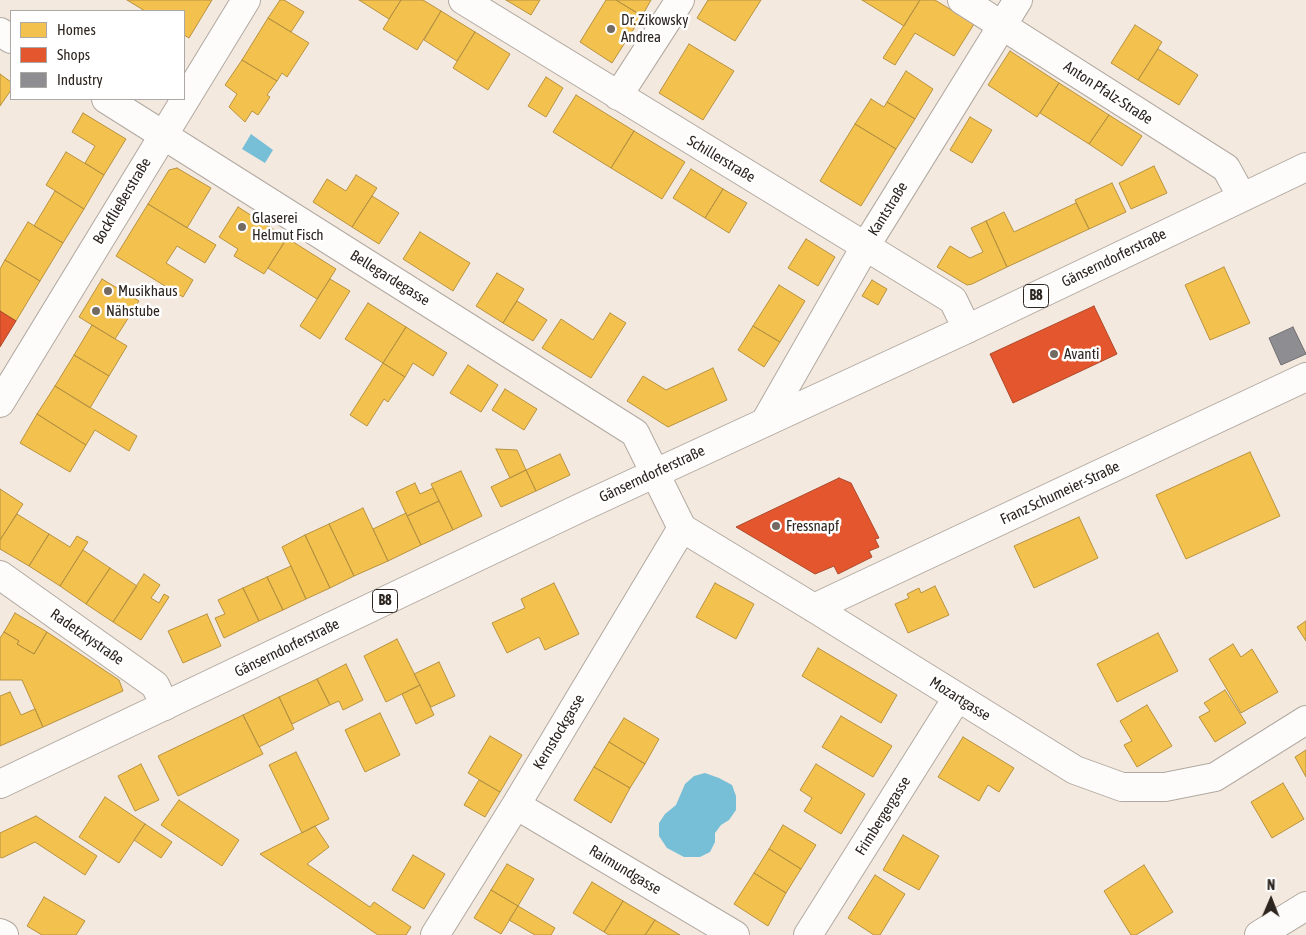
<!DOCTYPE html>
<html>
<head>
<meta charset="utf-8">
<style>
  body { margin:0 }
  #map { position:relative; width:1306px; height:935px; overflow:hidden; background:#f4e9df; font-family:"Asap Condensed",sans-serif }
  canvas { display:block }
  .legend { position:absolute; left:10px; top:10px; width:175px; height:90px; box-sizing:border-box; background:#fff; border:1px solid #aba8a5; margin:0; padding:6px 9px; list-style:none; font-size:15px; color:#2d251f }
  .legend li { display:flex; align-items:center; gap:10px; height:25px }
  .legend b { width:25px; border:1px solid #aba8a5 }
  .north { position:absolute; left:1246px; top:875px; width:50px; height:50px; -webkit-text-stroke:4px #fff; paint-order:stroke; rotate:1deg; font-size:14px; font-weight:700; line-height:20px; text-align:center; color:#2d251f }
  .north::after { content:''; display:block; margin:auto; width:18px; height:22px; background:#2d251f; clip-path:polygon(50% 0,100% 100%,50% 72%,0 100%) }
</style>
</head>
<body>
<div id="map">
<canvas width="1306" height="935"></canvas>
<ul class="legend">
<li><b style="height:14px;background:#f2c14e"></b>Homes</li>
<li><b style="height:14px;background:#e4572e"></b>Shops</li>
<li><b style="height:14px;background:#8d8d92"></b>Industry</li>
</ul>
<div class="north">N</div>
</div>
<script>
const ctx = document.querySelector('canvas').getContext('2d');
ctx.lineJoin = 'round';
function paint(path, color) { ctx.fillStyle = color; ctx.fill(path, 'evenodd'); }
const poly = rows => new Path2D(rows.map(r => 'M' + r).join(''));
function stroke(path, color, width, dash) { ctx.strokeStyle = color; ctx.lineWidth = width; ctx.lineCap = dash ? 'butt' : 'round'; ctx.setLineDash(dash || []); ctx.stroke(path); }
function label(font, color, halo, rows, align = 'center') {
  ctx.font = font + ' "Asap Condensed",sans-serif'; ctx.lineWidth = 5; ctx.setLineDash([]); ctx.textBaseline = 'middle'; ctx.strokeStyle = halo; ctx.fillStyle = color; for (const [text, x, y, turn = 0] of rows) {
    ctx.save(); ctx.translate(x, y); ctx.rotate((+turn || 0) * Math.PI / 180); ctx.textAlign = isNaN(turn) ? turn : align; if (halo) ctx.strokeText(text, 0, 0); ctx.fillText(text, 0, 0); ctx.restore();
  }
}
const water = poly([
  [251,134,273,150,265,163,242,149],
  [705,773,719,778,732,785,736,796,736,810,729,820,721,825,715,833,715,842,710,852,700,857,684,857,667,848,659,836,659,823,665,814,676,805,685,784,694,776]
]);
const homes = poly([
  [127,0,212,0,189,38,184,35,184,11,145,11,127,0],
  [280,0,284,0,304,12,291,32,268,18,280,0],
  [359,0,401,0,389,19,359,0],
  [401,0,423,0,441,11,417,50,383,29,401,0],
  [506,0,540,0,531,15,506,0],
  [606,0,616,0,642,16,612,63,580,42,606,0],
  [616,0,651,0,642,16,616,0],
  [708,0,761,0,735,41,697,18,708,0],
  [862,0,920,0,904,26,862,0],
  [920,0,935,0,974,24,954,56,915,33,895,65,883,58,920,0],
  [441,11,475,32,457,61,424,40,441,11],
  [268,18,309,43,287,77,282,73,277,81,242,60,268,18],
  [1135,25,1162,42,1138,80,1111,63,1135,25],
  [475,32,510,54,488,90,453,68,475,32],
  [689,44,734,71,703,120,659,93,689,44],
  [1158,49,1198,75,1179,105,1138,80,1158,49],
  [1010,51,1059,83,1037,117,988,85,1010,51],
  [242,60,277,81,267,95,270,97,258,115,252,111,245,122,229,107,237,94,225,85,242,60],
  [906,71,933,89,915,119,887,102,906,71],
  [0,74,11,82,11,90,0,106,0,74],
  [546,77,563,88,546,117,528,106,546,77],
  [1059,83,1109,115,1089,144,1040,113,1059,83],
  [576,95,634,131,611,168,553,132,576,95],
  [871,99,884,107,887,102,915,119,896,149,855,124,871,99],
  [83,113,126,139,104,175,85,163,95,146,72,132,83,113],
  [1109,115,1142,136,1122,166,1089,144,1109,115],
  [970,117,992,130,972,163,950,150,970,117],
  [855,124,896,149,861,206,820,181,855,124],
  [634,131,685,162,662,199,611,168,634,131],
  [66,152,104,175,84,209,46,185,66,152],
  [1154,166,1167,193,1131,209,1119,183,1154,166],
  [177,168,211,188,187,228,148,204,169,170,177,168],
  [691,169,723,189,705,218,673,198,691,169],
  [356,175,377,188,352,227,313,202,327,179,346,191,356,175],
  [1112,183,1126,212,1089,229,1075,200,1112,183],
  [723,189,747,203,729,233,705,218,723,189],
  [55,191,84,209,63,243,34,226,55,191],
  [372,196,399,213,379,244,352,227,372,196],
  [1076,203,1089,229,1007,267,986,221,1004,212,1014,232,1076,203],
  [148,204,216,245,205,263,177,246,166,263,193,280,183,297,116,256,148,204],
  [238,207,287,238,264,274,234,256,238,249,219,237,238,207],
  [986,221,1007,267,972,284,967,285,937,267,950,246,970,258,983,252,971,228,986,221],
  [28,222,63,243,40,281,5,260,28,222],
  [420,232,470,263,453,291,403,259,420,232],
  [287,238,336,269,317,299,268,268,287,238],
  [806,239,835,257,818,286,788,268,806,239],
  [5,260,40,281,16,321,0,311,0,269,5,260],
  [1224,267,1250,323,1210,340,1185,285,1224,267],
  [497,273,524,289,503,323,476,306,497,273],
  [102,279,139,301,115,339,79,317,102,279],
  [330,279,350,291,320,339,300,326,330,279],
  [872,280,887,289,878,305,862,296,872,280],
  [779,285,805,301,780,342,753,326,779,285],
  [517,301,547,320,533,341,503,323,517,301],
  [368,303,406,327,383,363,345,339,368,303],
  [610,313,626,323,591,378,542,348,561,319,593,340,610,313],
  [92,325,127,346,109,376,74,355,92,325],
  [753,326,780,342,764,367,738,350,753,326],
  [406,327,447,353,433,376,413,363,405,377,383,363,406,327],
  [74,355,109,376,90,408,55,386,74,355],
  [383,363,405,377,388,402,384,399,367,426,350,415,383,363],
  [468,365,498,385,481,412,450,393,468,365],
  [713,368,727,400,668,427,627,401,643,376,666,390,713,368],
  [55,386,137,436,129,451,95,430,86,445,37,414,55,386],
  [505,389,537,409,524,430,492,410,505,389],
  [37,414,86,445,70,472,20,443,37,414],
  [496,449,517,450,526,470,510,478,496,449],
  [1250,452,1280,516,1186,559,1156,495,1250,452],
  [560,454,570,475,536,491,526,470,560,454],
  [526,470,536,491,501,507,491,487,526,470],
  [461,471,482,516,453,530,431,484,461,471],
  [415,483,420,494,433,488,439,501,407,516,396,492,415,483],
  [0,489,23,504,0,540,0,489],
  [439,501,453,530,421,545,407,516,439,501],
  [363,508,388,561,354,576,329,524,363,508],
  [406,513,421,545,388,561,373,529,406,513],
  [17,514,49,534,29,566,0,549,0,540,17,514],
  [1079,517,1098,558,1034,588,1014,546,1079,517],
  [329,524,354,576,330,588,305,535,329,524],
  [49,534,70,547,77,536,88,542,60,586,29,566,49,534],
  [305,535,330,588,306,599,282,547,305,535],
  [83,550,110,568,86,604,60,586,83,550],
  [291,566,306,599,283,610,267,577,291,566],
  [110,568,137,586,113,622,86,604,110,568],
  [144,574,160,585,151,598,159,603,164,594,169,597,141,640,113,622,144,574],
  [267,577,283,610,259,621,243,588,267,577],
  [554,583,579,634,545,650,539,637,507,653,492,623,525,608,521,599,554,583],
  [715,583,754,604,736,639,696,617,715,583],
  [935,586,949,615,908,633,895,604,909,598,907,594,919,588,921,593,935,586],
  [243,588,259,621,224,638,215,618,225,614,218,600,243,588],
  [15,613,47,632,34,654,17,644,19,641,4,632,15,613],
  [207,614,221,646,183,663,168,631,207,614],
  [1306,621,1306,641,1297,627,1306,621],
  [4,632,19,641,17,644,34,654,47,632,119,680,123,691,43,727,22,680,0,680,0,638,4,632],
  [1158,633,1178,671,1117,702,1097,664,1158,633],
  [397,639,420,685,386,702,364,656,397,639],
  [1233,644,1241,657,1252,649,1278,692,1241,713,1209,659,1233,644],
  [818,648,897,695,881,723,802,676,818,648],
  [439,662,455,696,431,707,414,674,439,662],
  [346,664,363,700,343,710,339,701,330,705,317,679,346,664],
  [317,679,330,705,292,724,279,697,317,679],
  [420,685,434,715,416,724,402,694,420,685],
  [1225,690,1246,723,1215,742,1199,717,1210,711,1204,703,1225,690],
  [10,692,21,715,35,709,43,727,0,746,0,696,10,692],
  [279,697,294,729,259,747,243,715,279,697],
  [1147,705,1172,746,1137,767,1124,745,1132,741,1120,721,1147,705],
  [380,713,400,755,365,772,345,730,380,713],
  [243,715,263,754,178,796,158,756,243,715],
  [841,716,892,746,873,777,822,747,841,716],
  [624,718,659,739,645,764,609,742,624,718],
  [490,736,522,755,500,792,468,773,490,736],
  [963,737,1014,768,999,792,988,785,979,801,938,777,963,737],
  [609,742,645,764,630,788,594,767,609,742],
  [1306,750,1306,777,1295,757,1306,750],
  [296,752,329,819,302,833,269,765,296,752],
  [141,764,159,800,135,811,118,776,141,764],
  [816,764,865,794,841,834,804,811,812,798,800,790,816,764],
  [594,767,630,788,611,823,574,800,594,767],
  [479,780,500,792,485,817,464,805,479,780],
  [1283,783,1304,819,1272,838,1251,802,1283,783],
  [105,797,145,824,119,863,79,837,105,797],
  [179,800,239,840,222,866,161,825,179,800],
  [36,816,97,856,85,875,35,842,2,858,0,857,0,833,36,816],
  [145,824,172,842,161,858,134,840,145,824],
  [783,825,816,845,801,869,769,849,783,825],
  [315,826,329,847,307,864,370,907,374,902,411,927,406,935,378,935,260,854,315,826],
  [903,835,939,856,919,890,883,870,903,835],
  [769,849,801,869,786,893,754,873,769,849],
  [413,855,445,874,424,909,392,890,413,855],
  [507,864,534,879,518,906,491,890,507,864],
  [1144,865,1173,912,1136,935,1131,935,1104,891,1144,865],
  [754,873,786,893,768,926,734,904,754,873],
  [875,875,905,894,880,935,874,935,848,918,875,875],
  [592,882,623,901,604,932,573,913,592,882],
  [491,890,518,906,501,934,474,918,491,890],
  [44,897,85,921,76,935,42,935,27,926,44,897],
  [623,901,655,920,645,935,609,935,604,932,623,901],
  [518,906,555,928,551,935,535,935,509,920,518,906],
  [655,920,680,935,645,935,655,920]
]);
const shops = poly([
  [1094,306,1117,354,1013,403,990,354,1094,306],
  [0,311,16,321,0,347,0,311],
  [839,478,851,483,879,538,875,539,879,547,869,551,872,557,838,574,834,566,815,574,736,527,839,478]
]);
const industry = poly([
  [1293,327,1306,354,1281,365,1269,338,1293,327]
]);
const minor = poly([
  [463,0,953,300,967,329],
  [962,0,1226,168,1242,197],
  [0,32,11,39],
  [618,96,680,0],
  [106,99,635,433,682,528,814,608,1075,770,1122,787,1165,787,1215,777,1306,720],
  [765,422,865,247,1018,0],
  [0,575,155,685,165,706],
  [814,608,1306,377],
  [516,805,735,935],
  [0,933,4,935],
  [435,935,516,805,682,528],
  [808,935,957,698],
  [1259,935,1306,906]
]);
const major = poly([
  [0,403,246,0],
  [0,784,580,508,967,329,1306,167]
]);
const markers = [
  [611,29,5,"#736a62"],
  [242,227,5,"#736a62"],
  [108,291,5,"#736a62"],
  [96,311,5,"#736a62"],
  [1054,354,5,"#736a62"],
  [776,526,5,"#736a62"]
];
const shields = [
  [1036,296,25],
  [385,601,25]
];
const shieldNames = [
  ["B8",1036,296],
  ["B8",385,601]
];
const poiNames = [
  ["Dr. Zikowsky",621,20],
  ["Andrea",621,37],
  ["Glaserei",252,218],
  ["Helmut Fisch",252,235],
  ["Musikhaus",118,291],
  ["Nähstube",106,311],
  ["Avanti",1064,354],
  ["Fressnapf",786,526]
];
const streetNames = [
  ["Anton Pfalz-Straße",1108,93,33],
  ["Schillerstraße",721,159,31],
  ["Bockfließerstraße",122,201,-59],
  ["Kantstraße",888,209,-58],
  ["Gänserndorferstraße",1114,258,-26],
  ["Bellegardegasse",390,278,32],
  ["Gänserndorferstraße",652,474,-25],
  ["Franz Schumeier-Straße",1060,493,-25],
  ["Radetzkystraße",87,637,35],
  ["Gänserndorferstraße",287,648,-26],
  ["Mozartgasse",960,699,32],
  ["Kernstockgasse",559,732,-59],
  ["Frimbergergasse",883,816,-58],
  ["Raimundgasse",625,870,31]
];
paint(water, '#77bed7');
paint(homes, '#f2c14e');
stroke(homes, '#b79240', 1);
paint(shops, '#e4572e');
stroke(shops, '#ad482a', 1);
paint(industry, '#8d8d92');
stroke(industry, '#706e70', 1);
stroke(minor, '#b1a9a1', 30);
stroke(major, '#b1a9a1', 30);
stroke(minor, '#fdfcfa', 28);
stroke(major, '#fdfcfa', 28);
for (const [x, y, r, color] of markers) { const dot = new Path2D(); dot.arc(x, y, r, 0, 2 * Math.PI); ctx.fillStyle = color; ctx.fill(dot); stroke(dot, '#fff', 2); }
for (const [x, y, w] of shields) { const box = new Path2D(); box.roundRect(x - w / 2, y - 11.5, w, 23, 4); ctx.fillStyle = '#fff'; ctx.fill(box); stroke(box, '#2d251f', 1); }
label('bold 14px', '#2d251f', null, shieldNames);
label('15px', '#2d251f', '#fff', poiNames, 'left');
label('15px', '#2d251f', '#fff', streetNames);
</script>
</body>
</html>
